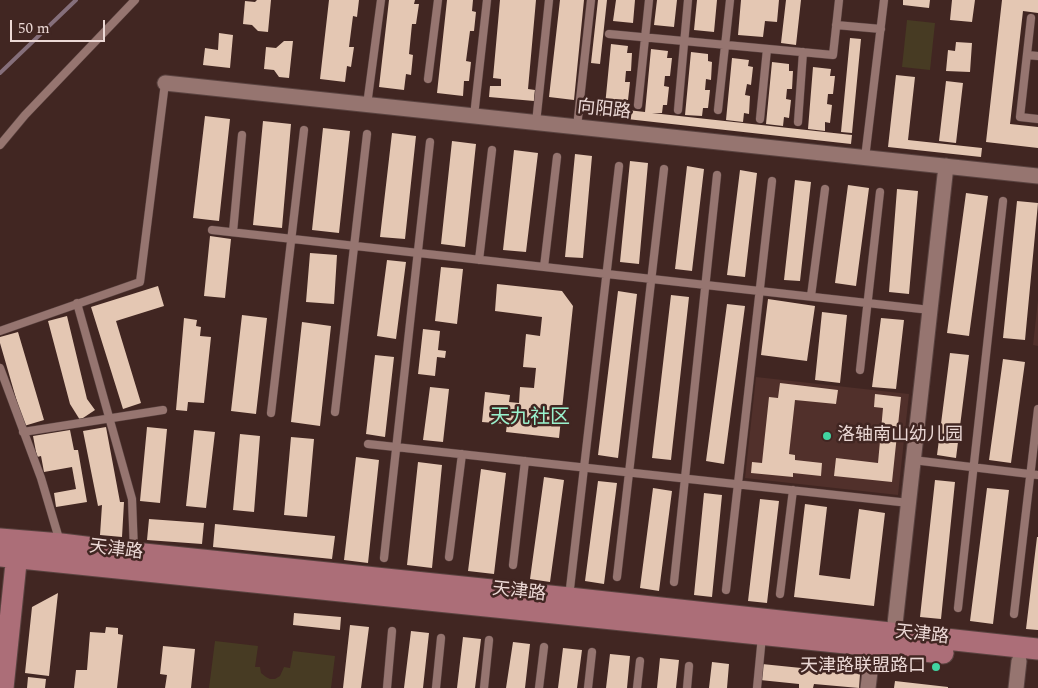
<!DOCTYPE html>
<html>
<head>
<meta charset="utf-8">
<style>
  body { margin:0 }
  #map { position:relative; width:1038px; height:688px; overflow:hidden; background:#412622; font-family:Spectral,serif }
  canvas { display:block }
  .scale { position:absolute; left:10px; top:20px; width:95px; height:22px; box-sizing:border-box; border:2px solid #ecd9d6; border-top:0; padding-left:6px; font-size:15px; line-height:18px; white-space:nowrap; color:#ecd9d6; -webkit-text-stroke:4px #412622; paint-order:stroke }
</style>
</head>
<body>
<div id="map">
<canvas width="1038" height="688"></canvas>
<div class="scale">50 m</div>
</div>
<script>
const ctx = document.querySelector('canvas').getContext('2d');
ctx.lineJoin = 'round';
function paint(path, color) { ctx.fillStyle = color; ctx.fill(path, 'evenodd'); }
const poly = rows => new Path2D(rows.map(r => 'M' + r).join(''));
function stroke(path, color, width, dash) { ctx.strokeStyle = color; ctx.lineWidth = width; ctx.lineCap = dash ? 'butt' : 'round'; ctx.setLineDash(dash || []); ctx.stroke(path); }
function label(font, color, halo, rows, align = 'center') {
  ctx.font = font + ' Spectral,"Noto Sans SC",serif'; ctx.lineWidth = 5; ctx.setLineDash([]); ctx.textBaseline = 'middle'; ctx.strokeStyle = halo; ctx.fillStyle = color; for (const [text, x, y, turn = 0] of rows) {
    ctx.save(); ctx.translate(x, y); ctx.rotate((+turn || 0) * Math.PI / 180); ctx.textAlign = isNaN(turn) ? turn : align; if (halo) ctx.strokeText(text, 0, 0); ctx.fillText(text, 0, 0); ctx.restore();
  }
}
const built = poly([
  [1038,300,1038,346,1033,345],
  [756,377,909,394,898,495,745,478]
]);
const green = poly([
  [907,20,935,23,930,70,902,67],
  [215,641,258,646,255,667,260,667,261,673,266,677,270,679,275,679,280,676,284,667,290,668,293,651,335,656,331,688,209,688]
]);
const stream = poly([
  [0,73,76,0]
]);
const building = poly([
  [257,0,271,0,268,32,258,31,252,25,243,24,245,1,255,2],
  [329,0,359,0,357,17,353,16,349,47,354,47,351,67,347,66,345,82,320,79],
  [389,0,415,0,414,4,419,4,416,24,412,24,409,54,413,55,411,75,406,74,404,90,379,87],
  [447,0,473,0,472,11,476,12,474,31,470,31,466,61,471,62,469,81,464,81,463,96,437,93],
  [500,0,536,0,528,89,535,90,534,101,489,97,490,86,501,86,501,79,493,78],
  [560,0,584,0,574,100,549,97],
  [598,0,607,0,600,64,591,63],
  [616,0,635,0,633,23,613,21],
  [657,0,677,0,674,27,654,25],
  [697,0,717,0,714,32,694,30],
  [741,0,779,0,777,22,765,21,763,37,738,35],
  [786,0,801,0,796,45,781,43],
  [903,0,930,0,929,8,903,5],
  [952,0,975,0,972,22,950,20],
  [1002,0,1038,0,1038,13,1023,11,1010,124,1038,127,1038,148,986,142],
  [219,33,233,35,230,68,203,65,205,48,218,50],
  [850,38,861,39,852,133,841,132],
  [284,41,293,41,289,78,279,77,274,70,264,69,266,47,276,48],
  [956,42,972,43,970,72,946,71,948,50,955,51],
  [611,44,628,46,627,53,632,53,631,71,626,71,625,82,630,82,628,100,623,100,622,108,605,106],
  [651,49,668,51,667,58,672,58,670,76,665,76,664,86,669,87,667,105,663,105,662,113,652,113,852,135,851,144,591,115,592,106,645,112],
  [691,52,708,54,708,61,712,62,711,80,706,79,705,90,710,90,708,108,703,108,702,116,685,115],
  [732,58,749,60,748,66,753,67,751,85,747,84,745,95,750,96,749,114,744,113,743,122,726,120],
  [772,62,789,64,789,71,793,71,792,89,787,89,786,99,791,100,789,118,784,117,783,126,766,124],
  [813,67,831,69,830,76,835,76,833,94,828,94,827,104,832,105,830,123,825,122,825,131,808,129],
  [896,75,915,77,908,140,982,148,981,157,888,147],
  [946,81,963,83,956,143,939,141],
  [205,116,230,119,219,221,193,218],
  [263,121,291,124,282,228,253,225],
  [323,128,350,131,339,233,312,230],
  [392,133,416,136,405,239,380,237],
  [452,141,476,144,465,247,441,244],
  [514,150,538,153,526,252,503,250],
  [575,154,592,156,583,258,565,257],
  [630,161,648,163,639,264,620,262],
  [687,166,704,169,692,271,675,269],
  [740,170,757,173,745,277,727,275],
  [795,180,811,182,800,281,784,280],
  [848,185,869,188,856,286,835,283],
  [897,189,918,191,909,294,889,292],
  [966,193,988,196,969,336,947,333],
  [1017,201,1038,203,1025,340,1003,338],
  [210,236,231,239,225,298,204,296],
  [310,253,337,255,334,304,306,302],
  [387,260,406,262,396,339,377,336],
  [441,267,463,269,457,324,435,321],
  [497,284,562,291,573,306,559,438,506,432,507,424,482,422,485,392,510,395,509,402,519,403,520,387,534,388,536,368,523,367,526,334,540,336,542,317,495,311],
  [158,286,164,306,116,321,141,403,123,409,91,307],
  [618,291,637,294,618,458,598,455],
  [671,295,689,297,671,460,652,458],
  [768,299,815,306,807,361,761,355],
  [727,304,745,306,724,464,706,461],
  [822,312,847,315,840,383,815,380],
  [242,315,267,318,256,414,231,411],
  [67,316,87,399,95,410,80,420,70,404,48,321],
  [184,318,197,320,196,326,201,327,200,336,211,337,204,403,188,402,187,411,176,410],
  [881,318,904,320,896,389,872,387],
  [302,322,331,326,320,426,291,422],
  [423,329,440,331,438,350,446,351,445,358,437,357,435,376,418,374],
  [18,332,44,420,24,426,0,343,0,337],
  [950,353,969,355,956,458,937,455],
  [375,355,394,357,385,437,366,434],
  [1003,359,1025,362,1011,463,989,460],
  [780,383,838,390,836,404,795,400,789,454,795,455,795,460,822,463,821,476,793,473,793,477,751,473,752,462,762,463,769,397,778,398],
  [430,387,449,389,443,442,423,440],
  [875,394,901,397,892,482,834,476,836,458,878,463,883,408,874,407],
  [106,427,120,502,124,502,122,537,100,535,102,505,98,506,83,431],
  [147,427,167,429,160,503,140,501],
  [70,430,74,450,78,450,87,502,56,507,54,493,76,489,72,467,44,472,41,456,37,457,33,436],
  [194,430,215,432,206,508,186,506],
  [240,434,260,436,254,512,233,510],
  [291,437,314,439,307,517,284,515],
  [356,457,379,460,368,563,344,560],
  [418,462,442,465,432,568,407,565],
  [481,469,506,473,494,574,468,571],
  [544,477,564,480,550,582,530,579],
  [935,480,955,482,941,619,920,617],
  [598,481,617,483,604,584,585,581],
  [653,488,672,491,659,591,640,588],
  [987,488,1009,490,993,624,970,621],
  [704,493,722,495,712,597,694,595],
  [760,499,779,501,767,603,748,601],
  [805,504,827,507,819,575,850,579,859,509,885,513,874,606,794,597],
  [149,519,204,523,202,544,147,540],
  [215,524,335,536,332,559,213,547],
  [1037,537,1038,537,1038,630,1026,629],
  [58,593,49,676,25,673,32,607],
  [294,613,341,617,340,630,293,625],
  [350,625,369,627,361,688,343,688],
  [106,627,118,628,118,634,123,635,117,688,74,688,76,670,87,670,90,632,105,633],
  [411,631,429,633,423,688,404,688],
  [463,637,481,639,475,688,457,688],
  [513,642,530,644,525,688,506,688],
  [163,646,195,649,191,688,165,688,167,675,160,674],
  [563,648,582,650,577,688,558,688],
  [610,654,630,656,627,688,606,688],
  [660,658,679,660,676,688,657,688],
  [712,662,729,664,727,688,709,688],
  [762,664,860,674,859,688,814,684,813,688,799,688,799,684,760,680],
  [28,677,46,679,45,688,27,688],
  [895,681,948,687,948,688,894,688]
]);
const lane = poly([
  [1031,18,1020,117,1038,119],
  [836,25,881,29],
  [609,34,833,55,839,0],
  [1027,55,1038,56],
  [428,79,438,0],
  [367,105,381,0],
  [638,105,649,0],
  [678,110,688,0],
  [718,110,730,0],
  [474,116,487,0],
  [760,119,767,49],
  [798,122,803,52],
  [536,123,549,0],
  [577,127,591,0],
  [0,145,25,115,135,0],
  [865,158,884,0],
  [212,230,930,310],
  [233,232,242,135],
  [479,260,492,150],
  [544,267,557,157],
  [811,296,825,189],
  [77,303,132,499,134,551],
  [0,331,140,282,165,83],
  [0,368,41,478,60,542],
  [860,370,880,192],
  [335,412,367,134],
  [271,413,304,130],
  [23,432,163,410],
  [368,444,909,503],
  [913,460,1038,475],
  [449,557,462,454],
  [384,558,430,142],
  [513,565,525,461],
  [617,577,664,169],
  [674,582,717,175],
  [726,590,772,181],
  [780,594,793,490],
  [569,597,619,166],
  [958,608,1003,201],
  [1014,614,1038,409],
  [387,688,392,631],
  [436,688,441,638],
  [484,688,489,640],
  [539,688,544,647],
  [588,688,592,652],
  [637,688,640,661],
  [687,688,689,666],
  [757,688,762,636]
]);
const street = poly([
  [165,83,1038,176],
  [893,642,946,166],
  [868,688,873,647],
  [1016,688,1019,661]
]);
const secondary = poly([
  [0,539,61,544,134,553,569,598,1038,649],
  [0,556,943,653],
  [3,688,18,544]
]);
const markers = [
  [827,436,5,"#41d4a1"],
  [936,667,5,"#41d4a1"]
];
const streetNames = [
  ["向阳路",604,111,6],
  ["天津路",116,551,7],
  ["天津路",519,593,6],
  ["天津路",922,636,6]
];
const poiNames = [
  ["洛轴南山幼儿园",837,436],
  ["天津路联盟路口",926,667,"right"]
];
const quarterNames = [
  ["天九社区",530,419]
];
paint(built, '#51302b');
paint(green, '#473b23');
stroke(stream, '#856f7b', 4);
paint(building, '#e4c7b3');
stroke(lane, '#5a4340', 9);
stroke(street, '#5a4340', 17);
stroke(secondary, '#5a4340', 23);
stroke(lane, '#967570', 8);
stroke(street, '#967570', 15);
stroke(secondary, '#ac6e78', 21);
for (const [x, y, r, color] of markers) { const dot = new Path2D(); dot.arc(x, y, r, 0, 2 * Math.PI); ctx.fillStyle = color; ctx.fill(dot); stroke(dot, '#412622', 2); }
label('18px', '#ecd9d6', '#412622', streetNames);
label('18px', '#ecd9d6', '#412622', poiNames, 'left');
label('20px', '#99f1cc', '#412622', quarterNames);
</script>
</body>
</html>
